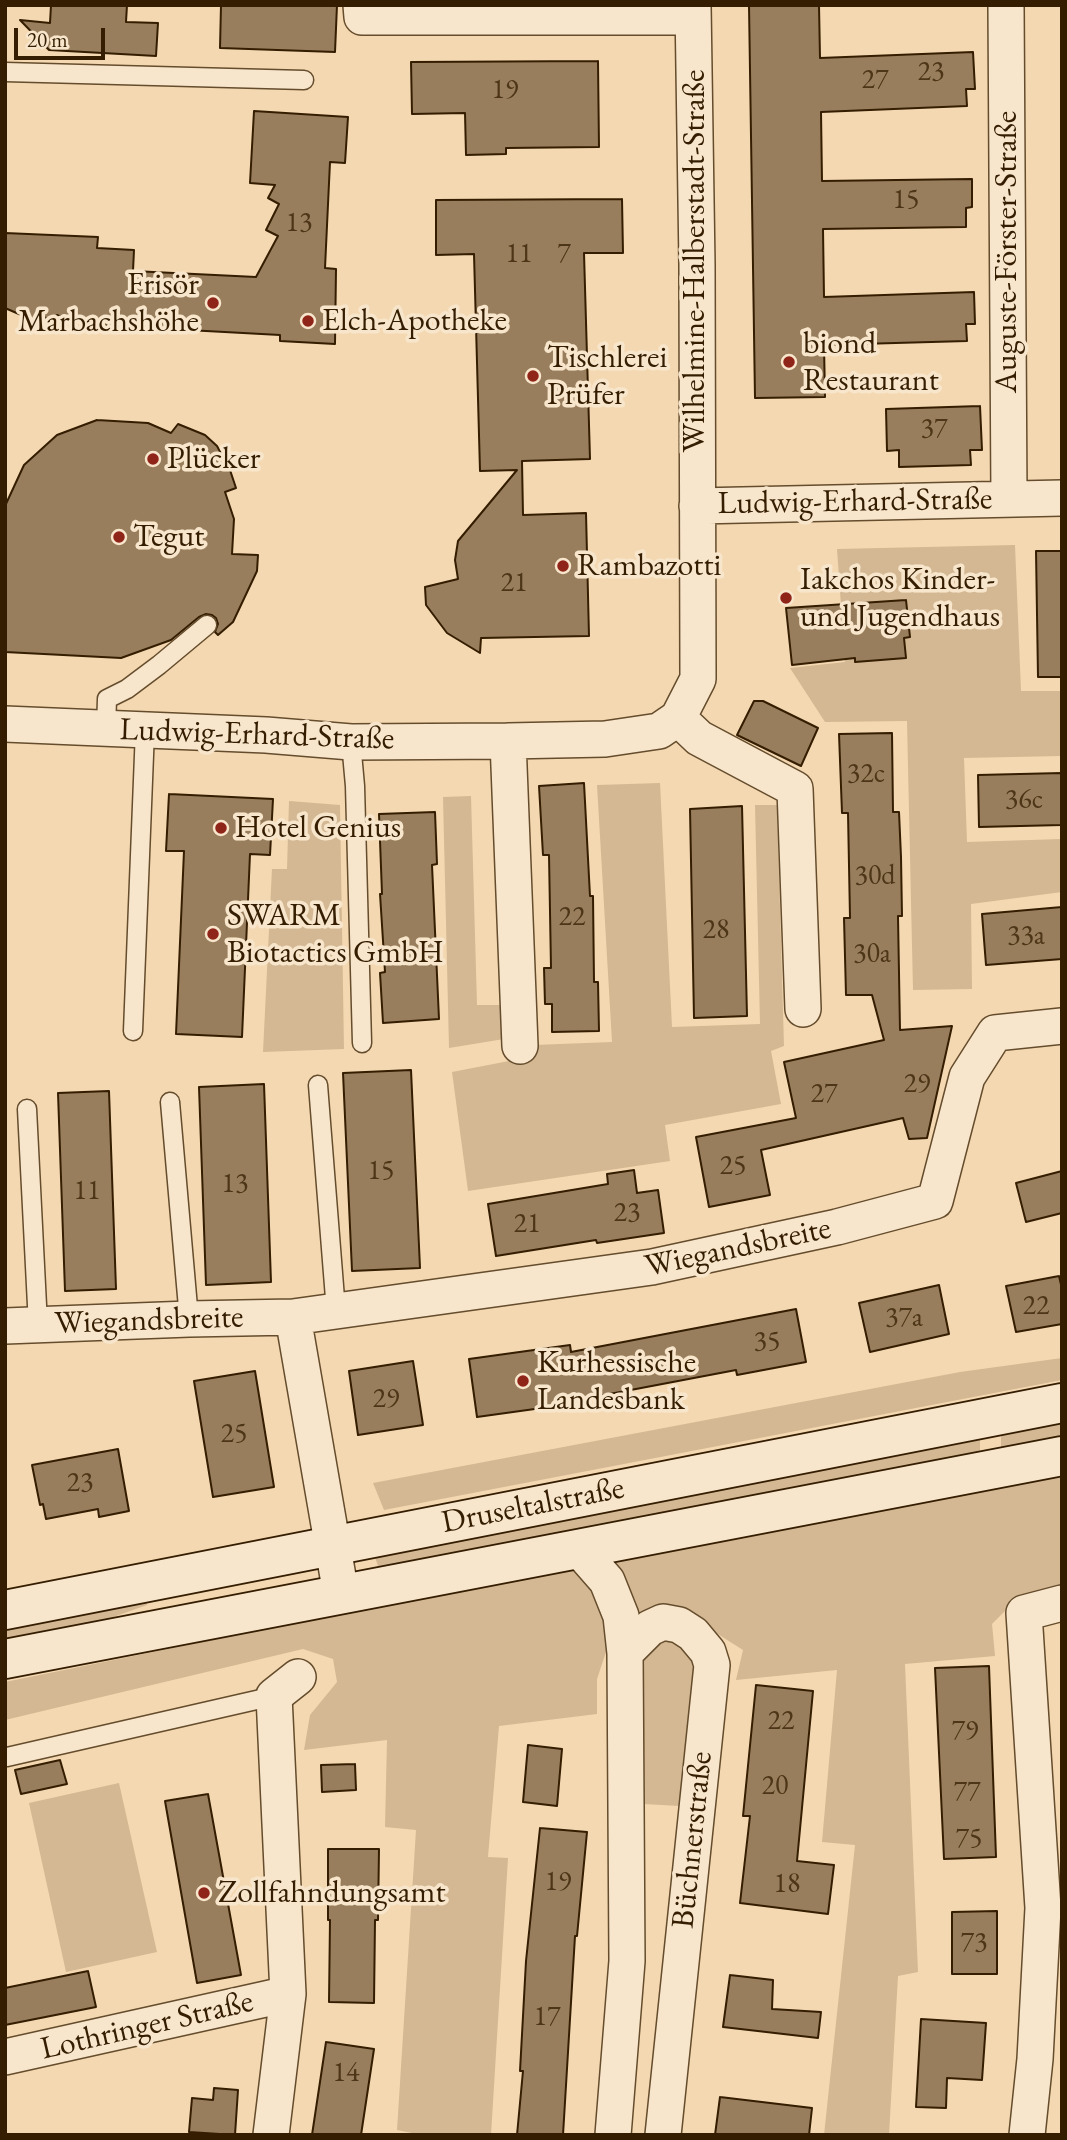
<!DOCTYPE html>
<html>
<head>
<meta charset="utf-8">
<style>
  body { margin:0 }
  #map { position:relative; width:1067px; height:2140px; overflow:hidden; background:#f4d8b1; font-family:"EB Garamond",serif }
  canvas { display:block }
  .frame { position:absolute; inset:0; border:7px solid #341d00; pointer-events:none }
  .scale { position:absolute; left:14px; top:28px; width:91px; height:32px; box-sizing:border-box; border:4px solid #341d00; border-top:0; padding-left:9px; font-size:21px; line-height:24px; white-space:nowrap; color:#341d00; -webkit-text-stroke:5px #f8e6cc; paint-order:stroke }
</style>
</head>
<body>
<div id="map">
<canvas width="1067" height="2140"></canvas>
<div class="frame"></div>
<div class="scale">20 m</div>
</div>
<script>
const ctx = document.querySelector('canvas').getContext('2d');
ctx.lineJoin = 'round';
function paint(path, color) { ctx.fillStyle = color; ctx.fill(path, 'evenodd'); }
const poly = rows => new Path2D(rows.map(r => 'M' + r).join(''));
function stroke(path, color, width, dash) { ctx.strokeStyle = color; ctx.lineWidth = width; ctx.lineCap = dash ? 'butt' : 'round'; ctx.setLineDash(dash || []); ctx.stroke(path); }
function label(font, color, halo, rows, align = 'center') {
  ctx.font = font + ' "EB Garamond",serif'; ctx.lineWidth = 7; ctx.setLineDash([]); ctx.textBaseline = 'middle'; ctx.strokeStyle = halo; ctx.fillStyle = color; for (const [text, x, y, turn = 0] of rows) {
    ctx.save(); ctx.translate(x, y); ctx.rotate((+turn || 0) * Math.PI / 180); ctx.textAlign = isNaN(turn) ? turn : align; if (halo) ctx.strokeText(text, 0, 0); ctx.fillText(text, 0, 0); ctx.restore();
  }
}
const green = poly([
  [1015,545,1021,691,1062,691,1062,756,964,758,967,842,1062,839,1062,892,971,904,972,989,913,990,907,721,825,722,790,668,845,662,837,549],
  [660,783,672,1027,760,1024,755,805,777,805,784,1046,771,1051,781,1104,665,1125,670,1161,468,1191,452,1072,535,1056,534,1045,612,1042,597,785],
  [471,796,477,1005,503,1005,504,1039,449,1048,443,797],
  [289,801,340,805,344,1049,263,1052,272,869,287,869],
  [1062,1358,1062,1380,384,1510,373,1483,960,1372],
  [1062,1423,1062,1437,1001,1449,1001,1436],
  [980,1440,980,1453,379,1569,375,1557],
  [1062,1473,1062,1585,1021,1595,992,1624,995,1656,905,1664,918,1972,898,1976,889,2135,824,2135,855,1845,822,1842,837,1670,736,1680,743,1650,713,1631,608,1646,597,1679,597,1714,499,1726,488,1857,508,1858,491,2135,422,2135,397,2130,416,1830,385,1827,387,1740,304,1750,310,1715,337,1682,333,1659,303,1649,5,1720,5,1682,306,1621,654,1555],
  [146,1601,147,1605,88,1626,5,1642,5,1627],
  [650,1628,708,1652,697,1807,626,1803,637,1639],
  [119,1783,157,1952,66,1972,29,1803]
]);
const building = poly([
  [51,5,127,5,126,22,158,23,156,56,49,50,20,20,50,23,51,5],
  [221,5,337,5,335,52,220,48,221,5],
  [749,5,819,5,820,58,973,52,975,89,966,89,967,106,821,112,822,181,972,179,972,207,966,208,966,227,823,229,824,297,974,292,975,324,966,324,967,341,824,345,825,397,755,398,749,5],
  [598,61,599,147,506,148,506,154,466,155,465,113,412,114,411,62,598,61],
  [254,111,348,117,345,163,330,162,325,268,336,269,335,344,280,341,280,335,95,325,77,317,74,323,57,315,54,321,38,315,35,321,5,308,5,233,98,237,97,248,134,250,133,271,256,277,278,236,266,230,279,204,268,198,275,185,250,183,254,111],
  [622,199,623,253,584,253,590,459,522,461,523,515,586,513,589,636,481,638,480,653,447,633,426,605,425,587,458,579,455,560,458,541,517,470,480,471,474,254,436,255,436,200,622,199],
  [980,406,982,450,970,450,971,465,899,467,899,450,887,451,886,409,980,406],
  [97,420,148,423,171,433,178,424,205,435,217,446,230,470,236,488,225,492,234,519,232,554,258,555,257,571,233,622,218,635,215,632,218,624,216,618,212,615,206,614,199,617,171,640,121,658,5,652,5,506,24,465,57,435,97,420],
  [1036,551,1062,551,1062,677,1038,677,1036,551],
  [906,600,910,637,904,638,906,658,855,662,855,658,792,665,786,608,906,600],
  [754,701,763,701,818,728,801,766,737,735,754,701],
  [892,733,893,812,899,812,901,857,902,916,898,916,900,1030,952,1026,927,1138,909,1139,903,1118,761,1150,770,1195,709,1207,696,1137,796,1118,784,1062,884,1040,872,995,846,995,844,918,850,918,848,813,842,813,839,734,892,733],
  [1062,773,1062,825,979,827,978,775,1062,773],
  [584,783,590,896,593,896,594,982,598,982,599,1031,552,1032,552,1004,545,1004,544,968,551,968,549,855,543,855,539,786,584,783],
  [169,794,273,799,270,855,250,854,242,1037,176,1034,184,851,166,851,169,794],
  [742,806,747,1016,694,1018,690,809,742,806],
  [435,812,437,864,432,865,439,1019,383,1023,380,973,385,972,380,894,382,894,379,814,435,812],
  [1062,907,1062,959,986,965,982,914,1062,907],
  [411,1070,420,1268,352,1271,343,1073,411,1070],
  [264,1084,271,1282,206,1285,199,1087,264,1084],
  [109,1091,116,1289,65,1291,58,1093,109,1091],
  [634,1170,637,1193,658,1190,664,1233,597,1243,596,1240,496,1256,488,1204,608,1184,607,1174,634,1170],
  [1062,1171,1062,1213,1026,1222,1016,1183,1062,1171],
  [1059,1276,1062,1289,1062,1324,1016,1332,1006,1286,1059,1276],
  [939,1285,949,1334,870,1352,859,1303,939,1285],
  [796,1309,806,1362,737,1375,736,1370,578,1400,578,1403,477,1417,469,1359,570,1345,571,1352,796,1309],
  [413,1361,423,1425,358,1435,349,1371,413,1361],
  [255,1371,274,1487,213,1497,194,1381,255,1371],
  [118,1449,129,1511,99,1517,98,1509,46,1519,43,1504,40,1505,32,1465,118,1449],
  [989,1666,996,1857,944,1859,935,1668,989,1666],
  [756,1685,813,1691,797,1861,834,1865,828,1914,740,1903,750,1816,743,1816,756,1685],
  [528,1745,562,1749,557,1806,523,1802,528,1745],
  [60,1760,67,1784,21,1794,15,1770,60,1760],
  [355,1764,356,1790,322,1792,321,1765,355,1764],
  [208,1794,241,1975,197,1983,165,1801,208,1794],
  [540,1828,587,1832,577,1936,575,1936,563,2135,517,2135,523,2071,520,2071,526,1961,540,1828],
  [328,1849,379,1849,378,1920,375,1920,374,2003,329,2002,330,1920,328,1920,328,1849],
  [997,1911,997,1974,952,1974,952,1912,997,1911],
  [88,1971,96,2007,5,2025,5,1988,88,1971],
  [730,1975,773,1980,772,2009,821,2012,818,2038,723,2027,730,1975],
  [921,2019,986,2023,982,2080,947,2078,946,2108,916,2107,921,2019],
  [326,2042,374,2049,361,2135,312,2135,326,2042],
  [214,2088,238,2090,235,2135,189,2132,192,2098,213,2100,214,2088],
  [720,2097,812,2108,809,2135,715,2135,720,2097]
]);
const service = poly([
  [5,72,304,80],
  [106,729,107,699,127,689,159,665,207,625],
  [351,742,355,786,362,1043],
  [133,1031,145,730],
  [318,1085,336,1311],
  [170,1102,189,1319],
  [27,1109,38,1325],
  [7,1757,274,1696]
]);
const minor = poly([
  [361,5,362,17,693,17],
  [1006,5,1009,498],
  [697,506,1062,498],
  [678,718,699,738,795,789,803,1009],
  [5,724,266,735,351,742,508,741,605,739,659,731,678,718,698,679,697,265,693,5],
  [508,741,520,1046],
  [293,1317,341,1594],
  [5,1326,189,1319,293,1317,336,1311,652,1267,837,1227,935,1201,967,1077,995,1033,1062,1026],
  [579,1549,607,1581,621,1616,625,1653],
  [5,2057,288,1994],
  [271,2135,288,1994,274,1696,298,1677],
  [613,2135,627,1961,625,1653,650,1628,663,1622,679,1625,693,1634,708,1652,712,1665,663,2135],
  [1027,2135,1035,2059,1043,1908,1024,1613,1062,1603]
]);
const secondary = poly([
  [5,1610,1062,1403],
  [5,1659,1062,1456]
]);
const markers = [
  [213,303,7,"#8f2418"],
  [308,321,7,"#8f2418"],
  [789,362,7,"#8f2418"],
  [533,376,7,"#8f2418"],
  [153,459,7,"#8f2418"],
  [119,537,7,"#8f2418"],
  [563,566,7,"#8f2418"],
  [786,598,7,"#8f2418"],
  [221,828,7,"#8f2418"],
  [213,934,7,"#8f2418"],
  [523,1381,7,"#8f2418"],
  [204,1893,7,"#8f2418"]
];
const numberNames = [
  ["23",931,72],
  ["27",875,80],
  ["19",505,90],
  ["15",906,200],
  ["13",299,223],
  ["11",519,254],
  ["7",564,254],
  ["37",934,429],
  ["21",514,583],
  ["32c",866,774],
  ["36c",1024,800],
  ["30d",875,876],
  ["22",572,917],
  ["28",716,930],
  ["33a",1026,936],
  ["30a",872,954],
  ["29",917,1084],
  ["27",824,1094],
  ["25",733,1166],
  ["15",381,1171],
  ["13",235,1184],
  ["11",87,1191],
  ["23",627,1213],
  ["21",527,1224],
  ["22",1036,1306],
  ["37a",904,1318],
  ["35",767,1342],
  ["29",386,1399],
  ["25",234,1434],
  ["23",80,1483],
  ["22",781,1721],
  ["79",965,1731],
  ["20",775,1786],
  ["77",967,1792],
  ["75",969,1839],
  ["19",558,1882],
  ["18",787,1884],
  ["73",974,1943],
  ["17",547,2017],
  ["14",346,2073]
];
const streetNames = [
  ["Auguste-Förster-Straße",1007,252,-90],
  ["Wilhelmine-Halberstadt-Straße",695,261,-90],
  ["Ludwig-Erhard-Straße",855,502,-1],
  ["Ludwig-Erhard-Straße",257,735,2],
  ["Wiegandsbreite",738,1248,-12],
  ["Wiegandsbreite",149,1321,-2],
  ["Druseltalstraße",533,1506,-11],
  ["Büchnerstraße",693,1840,-84],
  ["Lothringer Straße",147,2026,-13]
];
const poiNames = [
  ["Frisör",199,285,"right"],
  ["Marbachshöhe",199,322,"right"],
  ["Elch-Apotheke",322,321],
  ["biond",803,344],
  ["Restaurant",803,381],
  ["Tischlerei",547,358],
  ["Prüfer",547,395],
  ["Plücker",167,459],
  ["Tegut",133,537],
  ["Rambazotti",577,566],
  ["Iakchos Kinder-",800,580],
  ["und Jugendhaus",800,617],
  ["Hotel Genius",235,828],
  ["SWARM",227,916],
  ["Biotactics GmbH",227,953],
  ["Kurhessische",537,1363],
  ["Landesbank",537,1400],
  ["Zollfahndungsamt",218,1893]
];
paint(green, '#d3b893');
paint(building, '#987e5c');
stroke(building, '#341d00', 2);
stroke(service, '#644c2c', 21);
stroke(minor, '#644c2c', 38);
stroke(secondary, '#341d00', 42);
stroke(service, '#f8e6cc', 18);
stroke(minor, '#f8e6cc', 35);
stroke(secondary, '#f8e6cc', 38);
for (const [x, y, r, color] of markers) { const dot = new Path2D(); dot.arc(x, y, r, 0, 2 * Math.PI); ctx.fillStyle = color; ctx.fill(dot); stroke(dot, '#f8e6cc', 2.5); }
label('28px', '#4d3517', null, numberNames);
label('32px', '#341d00', '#f8e6cc', streetNames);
label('32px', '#341d00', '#f8e6cc', poiNames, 'left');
</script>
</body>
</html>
